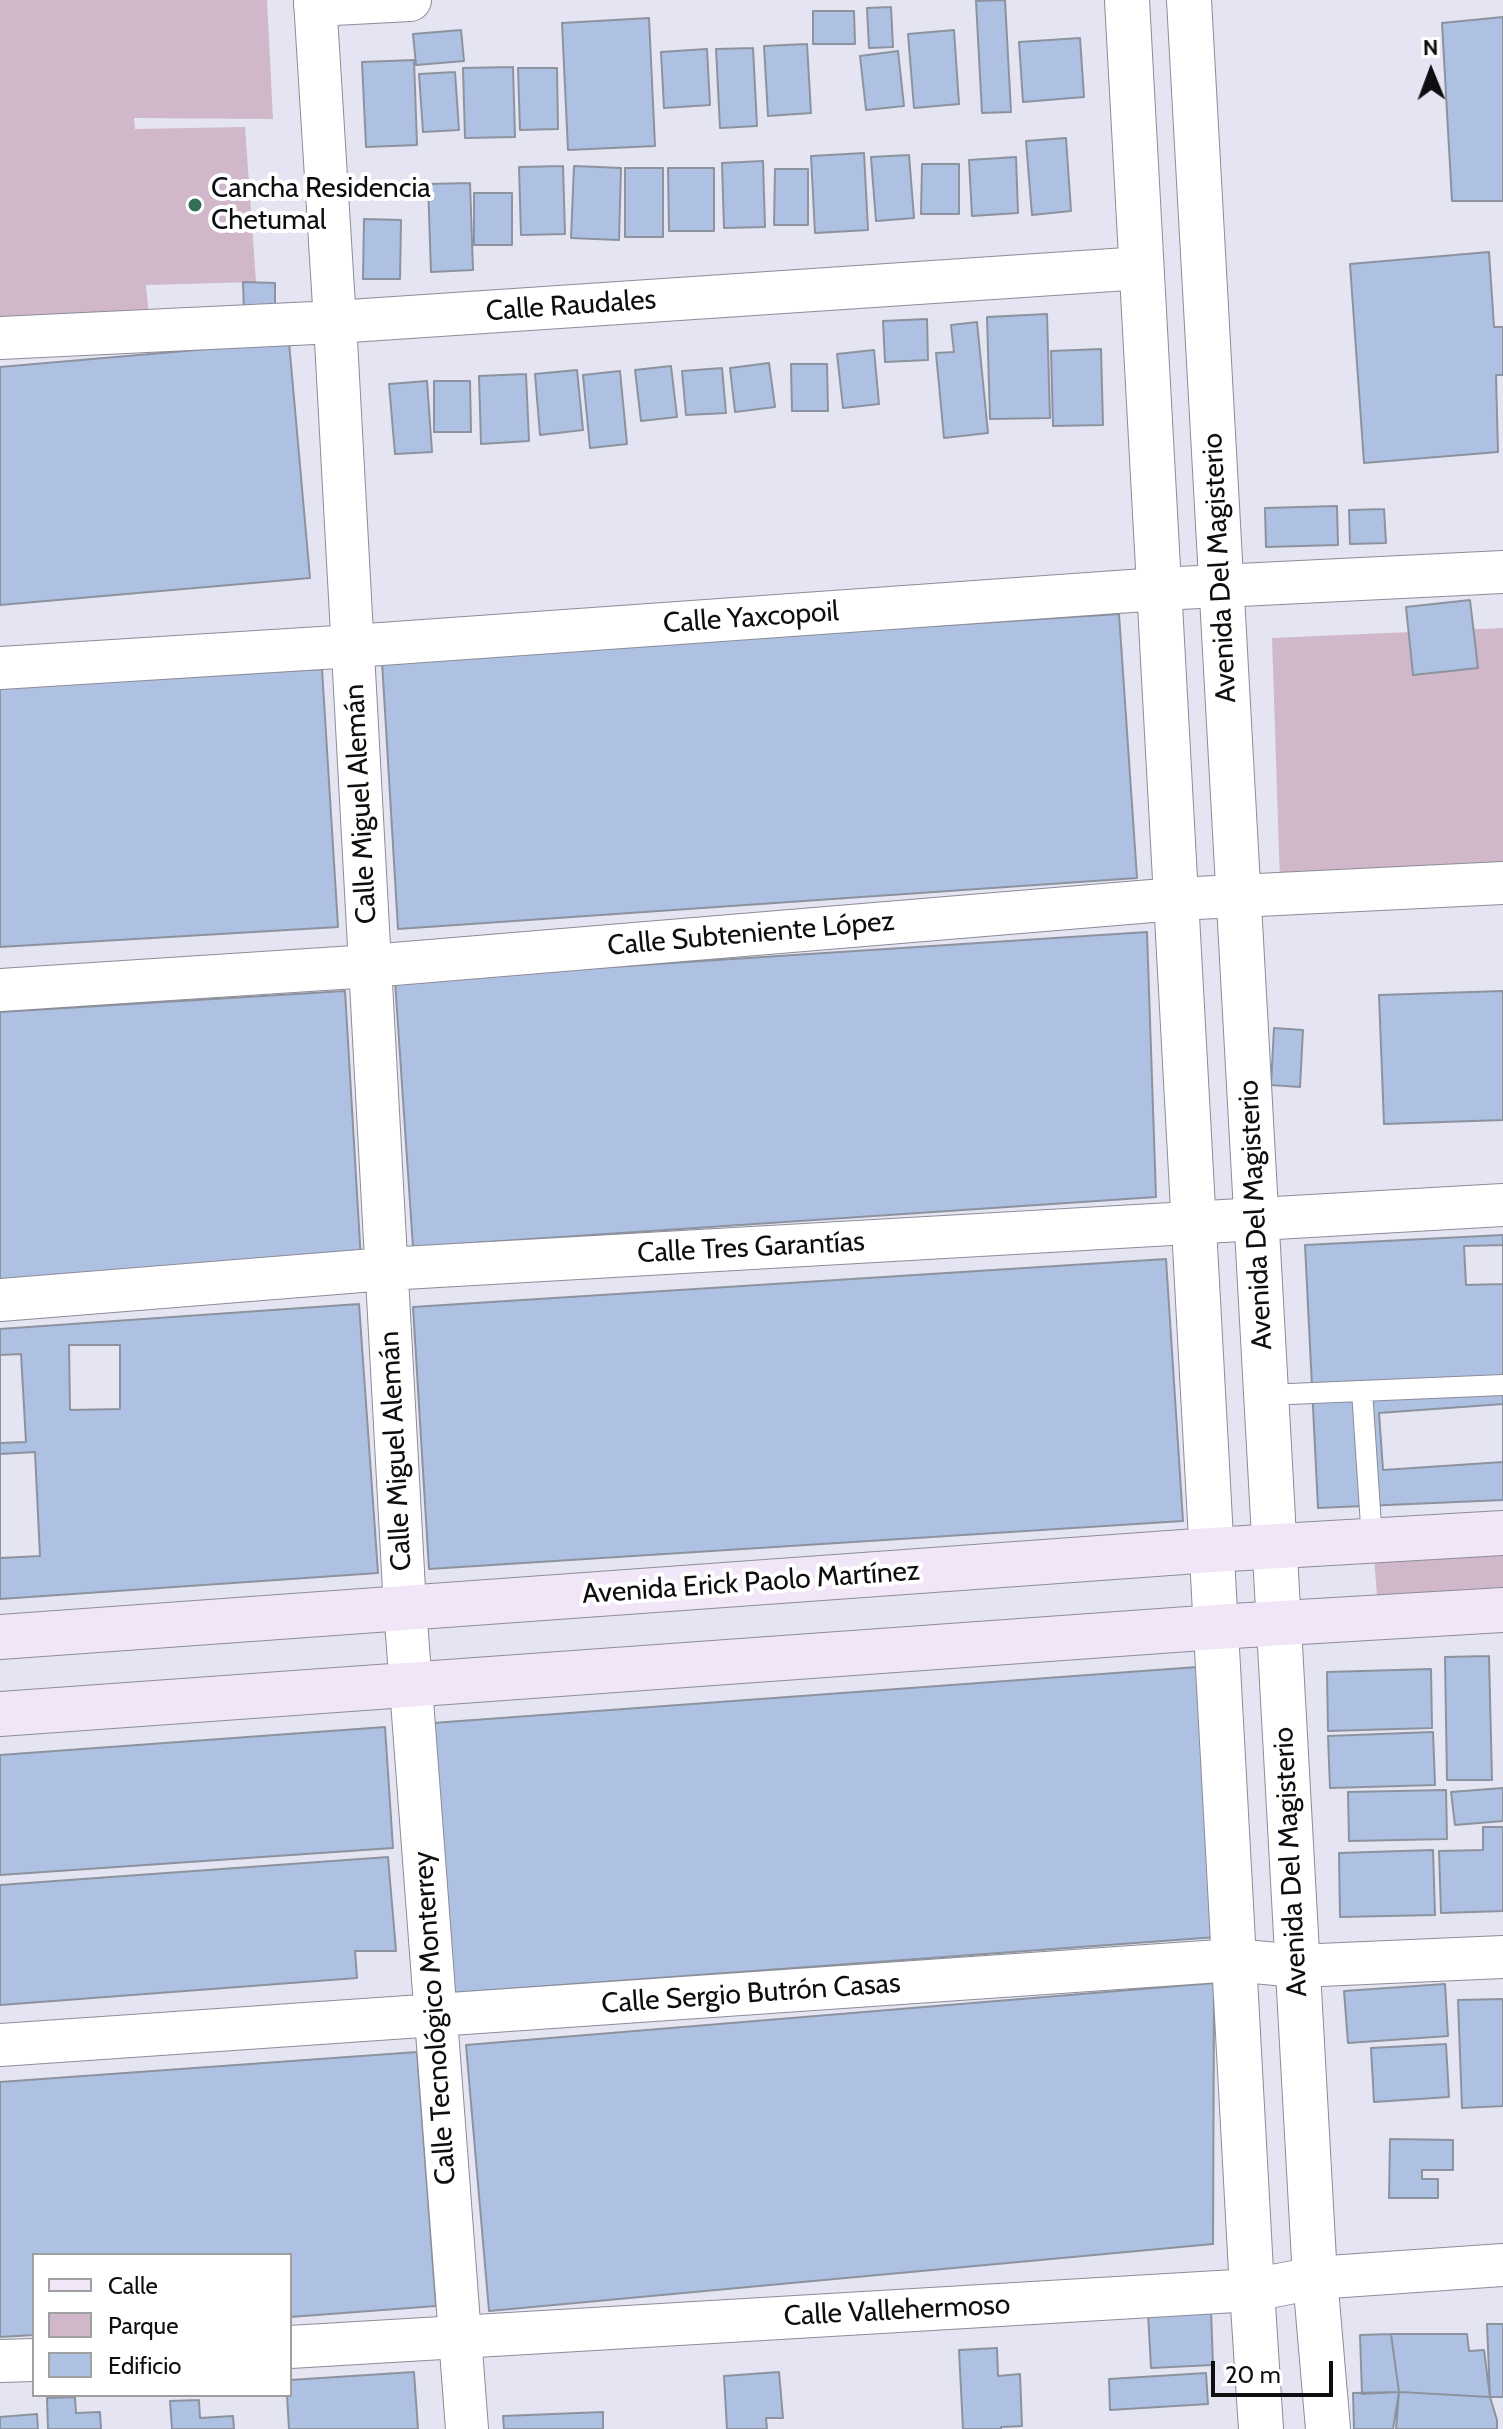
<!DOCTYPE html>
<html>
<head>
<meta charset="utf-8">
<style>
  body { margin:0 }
  #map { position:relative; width:1503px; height:2429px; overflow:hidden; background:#e4e4f2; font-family:Cabin,sans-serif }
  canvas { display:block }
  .legend { position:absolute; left:32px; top:2253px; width:260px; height:144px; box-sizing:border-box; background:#fff; border:2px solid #9f9fa0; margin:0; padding:10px 14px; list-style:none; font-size:24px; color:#0e0e12 }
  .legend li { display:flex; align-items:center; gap:16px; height:40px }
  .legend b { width:40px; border:2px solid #9f9fa0 }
  .north { position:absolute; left:1391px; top:32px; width:80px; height:80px; -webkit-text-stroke:6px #fff; paint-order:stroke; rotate:359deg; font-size:22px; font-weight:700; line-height:32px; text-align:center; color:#0e0e12 }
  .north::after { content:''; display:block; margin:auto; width:28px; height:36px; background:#0e0e12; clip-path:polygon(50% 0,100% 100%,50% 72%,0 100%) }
  .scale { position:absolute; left:1211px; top:2361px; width:122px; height:36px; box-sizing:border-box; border:4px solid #0e0e12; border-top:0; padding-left:10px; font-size:24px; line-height:28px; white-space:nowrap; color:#0e0e12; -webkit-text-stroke:6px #fff; paint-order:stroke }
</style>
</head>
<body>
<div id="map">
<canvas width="1503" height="2429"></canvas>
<ul class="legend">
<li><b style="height:10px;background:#f1e6f8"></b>Calle</li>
<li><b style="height:22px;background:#d1b7ca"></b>Parque</li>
<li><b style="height:22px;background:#afc1e2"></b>Edificio</li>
</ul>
<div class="north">N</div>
<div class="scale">20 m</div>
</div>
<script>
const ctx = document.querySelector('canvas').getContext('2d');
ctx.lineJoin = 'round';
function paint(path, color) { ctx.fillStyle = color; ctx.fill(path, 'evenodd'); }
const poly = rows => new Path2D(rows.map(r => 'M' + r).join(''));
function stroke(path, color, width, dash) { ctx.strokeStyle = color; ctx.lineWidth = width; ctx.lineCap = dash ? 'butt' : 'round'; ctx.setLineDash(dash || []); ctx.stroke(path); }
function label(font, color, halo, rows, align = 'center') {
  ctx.font = font + ' Cabin,sans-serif'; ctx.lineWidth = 8; ctx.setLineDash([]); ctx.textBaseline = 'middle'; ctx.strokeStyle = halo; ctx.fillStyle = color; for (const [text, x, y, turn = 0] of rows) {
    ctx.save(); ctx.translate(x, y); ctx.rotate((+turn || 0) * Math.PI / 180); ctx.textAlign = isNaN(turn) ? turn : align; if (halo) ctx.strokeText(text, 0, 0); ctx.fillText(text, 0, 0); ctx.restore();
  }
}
const green = poly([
  [0,0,267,0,273,119,134,118,135,129,245,127,256,282,146,285,149,317,0,325],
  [1503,628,1503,868,1280,882,1272,638],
  [1503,1551,1503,1603,1378,1609,1374,1556]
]);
const building = poly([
  [1005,0,1011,112,982,113,976,1,1005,0],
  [891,7,893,47,869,48,867,8,891,7],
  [813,11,854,11,855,44,813,44,813,11],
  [1503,17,1503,201,1452,201,1442,23,1503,17],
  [649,18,655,146,568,150,562,23,649,18],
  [461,30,464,61,416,65,413,34,461,30],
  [954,30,959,104,914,108,908,34,954,30],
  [1080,38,1084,97,1023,102,1019,42,1080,38],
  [807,44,811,113,768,116,764,46,807,44],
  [753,48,757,126,720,128,716,49,753,48],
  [707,49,710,105,664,108,661,52,707,49],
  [898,51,904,106,866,110,860,56,898,51],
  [414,60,417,145,366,147,362,62,414,60],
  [513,67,515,137,465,138,463,68,513,67],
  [518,68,557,68,558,129,520,130,518,68],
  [455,72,459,130,423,132,419,74,455,72],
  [1066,138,1071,211,1032,215,1026,141,1066,138],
  [864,153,868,230,815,233,811,156,864,153],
  [909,155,914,218,876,221,871,157,909,155],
  [1016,157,1018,213,972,216,969,160,1016,157],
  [763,161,765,227,724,228,722,163,763,161],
  [922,164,959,164,959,214,921,214,922,164],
  [563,166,565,234,521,235,519,167,563,166],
  [574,166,621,168,619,240,571,238,574,166],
  [625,168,663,168,663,237,625,237,625,168],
  [668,168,714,168,714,231,669,231,668,168],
  [775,169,808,169,808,225,774,225,775,169],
  [470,183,473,270,431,272,428,184,470,183],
  [474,193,512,193,512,245,474,245,474,193],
  [364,219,401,220,400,279,363,279,364,219],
  [1489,252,1494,327,1503,327,1503,375,1496,375,1498,452,1364,463,1350,264,1489,252],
  [243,282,275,283,275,311,244,312,243,282],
  [1047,314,1050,418,990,419,987,317,1047,314],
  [927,319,928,360,885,362,883,321,927,319],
  [977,322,988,433,944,438,936,353,954,352,951,325,977,322],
  [289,342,310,578,0,605,0,367,289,342],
  [1101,349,1103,425,1053,426,1051,351,1101,349],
  [874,350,879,404,843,408,837,354,874,350],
  [769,363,775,407,735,412,730,368,769,363],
  [791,364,827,364,828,411,792,411,791,364],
  [671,366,677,417,641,421,635,370,671,366],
  [722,368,726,413,686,415,682,371,722,368],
  [577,370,583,430,540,435,535,374,577,370],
  [620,371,627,444,590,448,583,375,620,371],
  [526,374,529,441,481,444,479,376,526,374],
  [427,381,432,452,395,454,389,384,427,381],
  [434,381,470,381,471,432,434,432,434,381],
  [1337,506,1338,545,1266,547,1265,508,1337,506],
  [1384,509,1386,543,1350,544,1349,510,1384,509],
  [1470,600,1478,668,1413,675,1406,607,1470,600],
  [1119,614,1137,878,398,929,382,661,1119,614],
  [322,669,338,927,0,947,0,688,322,669],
  [1147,932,1156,1197,413,1247,395,981,1147,932],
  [345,991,361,1261,0,1283,0,1012,345,991],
  [1503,991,1503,1120,1384,1124,1379,995,1503,991],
  [1274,1028,1303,1030,1300,1087,1271,1085,1274,1028],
  [1503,1235,1503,1500,1318,1508,1305,1245,1503,1235],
  [1503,1245,1503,1284,1466,1285,1464,1246,1503,1245],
  [1166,1259,1183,1521,429,1569,413,1307,1166,1259],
  [359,1304,378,1573,0,1599,0,1329,359,1304],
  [69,1345,120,1345,120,1409,70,1410,69,1345],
  [21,1354,26,1442,0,1443,0,1355,21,1354],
  [1503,1404,1503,1462,1383,1470,1379,1413,1503,1404],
  [35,1452,40,1556,0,1558,0,1454,35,1452],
  [1489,1656,1492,1780,1447,1780,1445,1657,1489,1656],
  [1197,1667,1217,1937,453,1993,433,1723,1197,1667],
  [1431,1669,1432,1728,1328,1731,1327,1672,1431,1669],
  [385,1727,393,1848,0,1875,0,1755,385,1727],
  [1433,1732,1435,1785,1330,1788,1328,1736,1433,1732],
  [1503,1788,1503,1821,1455,1825,1451,1792,1503,1788],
  [1446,1790,1447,1839,1349,1841,1348,1792,1446,1790],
  [1483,1827,1503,1827,1503,1911,1441,1913,1439,1851,1483,1850,1483,1827],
  [1433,1850,1435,1915,1340,1917,1339,1853,1433,1850],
  [388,1857,396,1951,355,1951,357,1978,0,2005,0,1885,388,1857],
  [1214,1983,1213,2244,489,2311,466,2045,1214,1983],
  [1445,1984,1448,2036,1348,2043,1344,1991,1445,1984],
  [1503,1999,1503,2106,1462,2108,1458,2000,1503,1999],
  [1446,2044,1449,2097,1374,2102,1371,2048,1446,2044],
  [417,2052,436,2306,290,2317,290,2255,34,2255,34,2335,0,2337,0,2082,417,2052],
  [1390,2139,1453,2140,1453,2170,1422,2170,1422,2179,1438,2179,1438,2198,1389,2198,1390,2139],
  [1211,2311,1213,2365,1151,2368,1148,2313,1211,2311],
  [1487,2324,1503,2324,1503,2397,1490,2397,1487,2324],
  [1391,2334,1399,2392,1362,2394,1360,2335,1391,2334],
  [1391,2334,1467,2334,1469,2351,1484,2350,1490,2397,1399,2392,1391,2334],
  [997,2348,998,2376,1020,2374,1022,2426,1001,2427,1001,2429,963,2429,959,2350,997,2348],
  [414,2372,418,2429,289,2429,287,2395,290,2395,290,2380,414,2372],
  [779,2372,783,2418,766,2418,767,2429,727,2429,724,2376,779,2372],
  [1206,2373,1208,2404,1110,2410,1109,2379,1206,2373],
  [1399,2392,1393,2429,1354,2429,1353,2393,1399,2392],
  [1399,2392,1490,2397,1497,2420,1497,2429,1396,2429,1399,2392],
  [75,2397,76,2413,100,2412,101,2429,48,2429,47,2398,75,2397],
  [199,2400,200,2418,233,2416,234,2429,172,2429,170,2401,199,2400],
  [603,2412,603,2429,504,2429,503,2416,603,2412],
  [37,2414,38,2429,0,2429,0,2417,37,2414]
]);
const service = poly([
  [1362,1391,1372,1540],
  [1266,1395,1503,1385]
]);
const minor = poly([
  [315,0,335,322,405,1608,467,2429],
  [315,5,410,0],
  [0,338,335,322,1142,268],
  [0,668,353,646,1159,589,1503,572],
  [0,990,370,966,1176,899,1503,883],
  [0,1300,386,1269,1503,1205],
  [0,2045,1234,1960,1297,1966,1503,1957],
  [290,2347,1252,2290,1315,2278,1503,2265],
  [0,2361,34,2360]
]);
const tertiary = poly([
  [1127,0,1252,2290,1261,2429],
  [1189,0,1315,2278,1328,2429]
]);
const secondary = poly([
  [0,1637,1211,1550,1503,1533],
  [0,1714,1216,1627,1503,1610]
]);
const markers = [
  [195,205,8,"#346e57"]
];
const poiNames = [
  ["Cancha Residencia",211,189],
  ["Chetumal",211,221]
];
const streetNames = [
  ["Calle Raudales",571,306,-4],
  ["Avenida Del Magisterio",1220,568,-93],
  ["Calle Yaxcopoil",751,618,-4],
  ["Calle Miguel Alemán",361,804,-93],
  ["Calle Subteniente López",751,934,-5],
  ["Avenida Del Magisterio",1256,1215,-93],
  ["Calle Tres Garantías",751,1248,-3],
  ["Calle Miguel Alemán",396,1451,-93],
  ["Avenida Erick Paolo Martínez",751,1583,-4],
  ["Avenida Del Magisterio",1291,1862,-93],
  ["Calle Sergio Butrón Casas",751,1994,-4],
  ["Calle Tecnológico Monterrey",435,2018,-94],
  ["Calle Vallehermoso",897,2311,-3]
];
paint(green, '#d1b7ca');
paint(building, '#afc1e2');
stroke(building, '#8c939e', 2);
stroke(service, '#8c8c99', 22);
stroke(minor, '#8c8c99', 44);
stroke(tertiary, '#8c8c99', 46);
stroke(secondary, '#8c8c99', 46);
stroke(service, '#fff', 20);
stroke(minor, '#fff', 42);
stroke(tertiary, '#fff', 44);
stroke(secondary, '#f1e6f8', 44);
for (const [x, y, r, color] of markers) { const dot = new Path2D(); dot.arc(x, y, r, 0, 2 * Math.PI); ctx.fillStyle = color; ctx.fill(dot); stroke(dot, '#fff', 3); }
label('28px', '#0e0e12', '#fff', poiNames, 'left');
label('28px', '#0e0e12', '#fff', streetNames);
</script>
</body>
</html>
